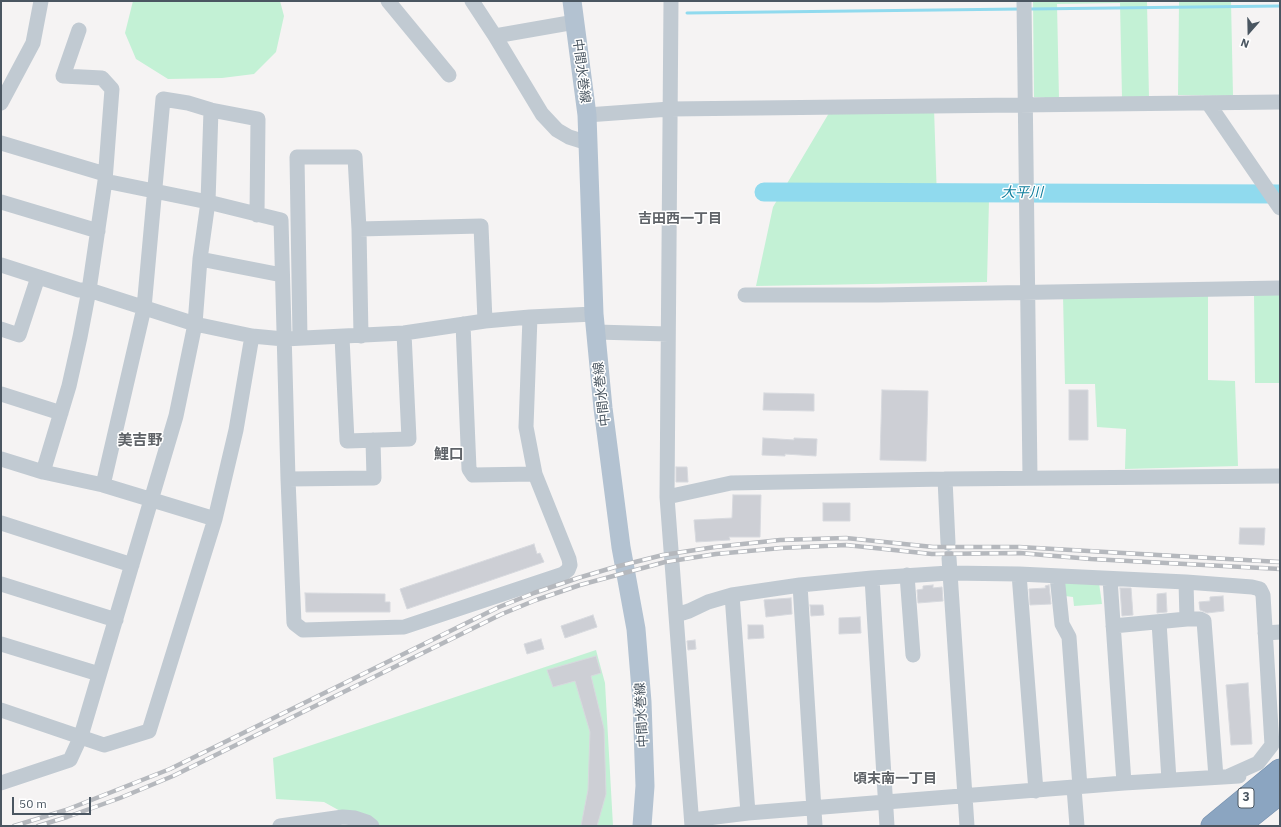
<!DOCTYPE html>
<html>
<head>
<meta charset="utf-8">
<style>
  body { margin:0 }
  #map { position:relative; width:1281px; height:827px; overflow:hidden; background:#f5f3f3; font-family:"IBM Plex Sans",sans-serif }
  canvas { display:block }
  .frame { position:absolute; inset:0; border:2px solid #4a5661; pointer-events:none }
  .north { position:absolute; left:1229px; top:12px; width:40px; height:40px; -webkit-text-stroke:3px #fff; paint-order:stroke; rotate:200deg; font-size:11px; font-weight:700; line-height:16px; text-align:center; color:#4a5661 }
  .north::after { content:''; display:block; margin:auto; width:14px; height:18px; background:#4a5661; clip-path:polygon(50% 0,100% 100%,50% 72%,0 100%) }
  .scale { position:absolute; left:12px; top:797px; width:79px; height:18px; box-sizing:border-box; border:2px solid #4a5661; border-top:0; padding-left:5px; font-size:12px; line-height:14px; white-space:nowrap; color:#4a5661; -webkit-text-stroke:3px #fff; paint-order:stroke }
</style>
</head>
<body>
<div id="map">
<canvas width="1281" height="827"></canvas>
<div class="frame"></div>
<div class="north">N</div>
<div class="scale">50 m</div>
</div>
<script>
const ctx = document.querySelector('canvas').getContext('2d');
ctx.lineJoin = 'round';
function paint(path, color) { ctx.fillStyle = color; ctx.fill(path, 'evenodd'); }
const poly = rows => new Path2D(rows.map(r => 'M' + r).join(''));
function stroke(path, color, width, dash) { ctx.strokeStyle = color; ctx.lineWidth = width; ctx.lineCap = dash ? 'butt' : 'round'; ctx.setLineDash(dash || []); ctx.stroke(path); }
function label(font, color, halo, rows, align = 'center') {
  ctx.font = font + ' "IBM Plex Sans","Noto Sans JP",sans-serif'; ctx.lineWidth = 3; ctx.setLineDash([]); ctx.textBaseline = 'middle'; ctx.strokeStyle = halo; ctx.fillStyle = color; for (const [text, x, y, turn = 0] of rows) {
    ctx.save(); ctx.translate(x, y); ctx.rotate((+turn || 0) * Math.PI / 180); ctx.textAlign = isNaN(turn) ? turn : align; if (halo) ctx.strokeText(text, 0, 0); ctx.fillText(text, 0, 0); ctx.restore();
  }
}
const green = poly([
  [133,1,280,1,284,16,276,52,254,74,222,78,168,79,136,59,125,33],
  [1033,1,1231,1,1233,96,1178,95,1179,2,1147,2,1149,98,1122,98,1120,3,1057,4,1059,99,1034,97],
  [832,108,934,108,937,199,989,200,987,282,756,286,773,207],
  [1208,295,1208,380,1235,381,1238,466,1125,469,1126,429,1097,427,1095,384,1065,384,1063,296],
  [1254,295,1280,295,1280,383,1255,383],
  [1064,582,1099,583,1102,604,1074,606,1073,597,1065,596],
  [596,650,605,683,613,826,364,826,360,822,324,802,276,799,273,758]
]);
const stream = poly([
  [1029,9,1280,6],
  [687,13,1020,9]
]);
const river = poly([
  [764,192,1280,194]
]);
const building = poly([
  [882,390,928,391,926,461,880,460,882,390],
  [1069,390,1088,390,1088,440,1069,440,1069,390],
  [764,393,814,394,814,411,763,410,764,393],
  [763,438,794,440,794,438,817,439,816,456,785,454,785,456,762,455,763,438],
  [676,467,687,467,688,482,676,482,676,467],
  [733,495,761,495,760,537,729,537,730,540,696,542,694,520,732,518,733,495],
  [823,503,850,503,850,521,823,521,823,503],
  [1240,528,1265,528,1264,545,1239,544,1240,528],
  [534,544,537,554,540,553,544,562,407,609,400,589,534,544],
  [933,585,933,588,942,587,943,601,918,603,917,590,923,589,923,586,933,585],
  [1049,585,1051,604,1030,605,1029,589,1046,588,1045,586,1049,585],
  [1120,588,1131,588,1133,615,1122,616,1120,588],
  [305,593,385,594,385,602,390,602,390,612,306,612,305,593],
  [1166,593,1167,612,1157,613,1157,594,1166,593],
  [1223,596,1224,611,1207,613,1200,610,1199,602,1210,601,1210,597,1223,596],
  [791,598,792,614,766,617,764,600,791,598],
  [810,605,823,605,824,615,811,616,810,605],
  [593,615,597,627,565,638,561,626,593,615],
  [860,617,861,633,839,634,839,618,860,617],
  [748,625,763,625,764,638,748,639,748,625],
  [541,639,544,649,527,654,524,644,541,639],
  [695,640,696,649,688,650,687,641,695,640],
  [596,656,601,673,591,676,604,729,606,794,597,826,581,826,588,790,590,732,575,681,553,687,547,670,596,656],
  [1248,683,1252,744,1231,745,1226,685,1248,683]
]);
const minor = poly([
  [388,1,449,75],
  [472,1,495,36,542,114,557,130,569,137,588,143],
  [671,1,667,497,731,483,945,479,1280,476],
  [1024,1,1030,478],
  [495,36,575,22],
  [1,103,33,43,41,1],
  [1208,103,1280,208],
  [587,115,670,109,1280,102],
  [1,143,105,174],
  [105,181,208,202,281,220,288,479,294,623,303,630,404,627,563,574,568,570,570,565,569,559,535,474,526,427,530,317],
  [1,202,98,231],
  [359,229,361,336],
  [200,259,282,275],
  [1,265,79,290,89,290,195,324,252,336,284,339,404,333,485,321,530,317,594,314],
  [745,295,879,295,1280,288],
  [463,324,469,469,473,475,535,474],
  [1,329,19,335,38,277],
  [596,332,668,334],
  [342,337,347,441,409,439,404,333],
  [300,338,297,157,355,157,359,229,481,226,485,321],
  [1,394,61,413],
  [1,459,43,472,103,485,215,519],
  [43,472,69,386,80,337,89,290,105,181,112,89,102,78,63,76,79,30],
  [288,479,374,478,373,440],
  [945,479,948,543],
  [103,485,144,308,163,99,188,103,211,110,258,119,257,215],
  [667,497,692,826],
  [1,523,132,565],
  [949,558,967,826],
  [1019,574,1036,791],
  [907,575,913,655],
  [1057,576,1062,624,1069,637,1080,787],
  [872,578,887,826],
  [1110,579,1124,783],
  [1186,582,1187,619],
  [1,584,116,620],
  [800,585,815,826],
  [732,595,748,813],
  [676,615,689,611,708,602,732,595,800,585,872,578,949,573,1019,574,1186,582,1252,587,1260,589,1263,595,1272,745,1258,763,1229,776],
  [1159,622,1169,780],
  [1113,626,1187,619,1200,619,1204,621,1216,777],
  [1265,633,1280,632],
  [1,644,99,674],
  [1,710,104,745,149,731,215,519,236,430,252,336],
  [1,783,70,760,81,736,176,416,195,324,200,259,208,202,211,110],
  [1074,788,1077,826],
  [692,820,748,813,1124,783,1239,776],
  [280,826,343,817,355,818,367,822,372,826]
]);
const major = poly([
  [572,1,587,115,594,314,603,408,621,547,636,629,642,702,645,786,642,826]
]);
const highway = poly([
  [1212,826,1280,770],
  [1239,826,1280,793]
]);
const rail = poly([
  [14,826,66,810,170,769,499,607,534,593,578,578,615,567,663,555,715,547,780,540,846,538,933,547,1019,547,1280,562],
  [38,826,67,817,120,798,173,776,502,614,536,600,580,585,665,562,716,554,781,548,846,545,932,554,1020,553,1091,559,1280,569]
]);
const shields = [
  [1246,798,16]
];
const shieldNames = [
  ["3",1246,798]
];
const streetNames = [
  ["中間水巻線",581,71,83],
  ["中間水巻線",602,394,-96],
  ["中間水巻線",642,715,-93]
];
const waterNames = [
  ["大平川",1022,193]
];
const neighbourhoodNames = [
  ["吉田西一丁目",680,219],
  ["頃末南一丁目",895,779]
];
const quarterNames = [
  ["美吉野",140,441],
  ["鯉口",449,455]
];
paint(green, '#c3f1d5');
stroke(stream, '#90daee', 3);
stroke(river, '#90daee', 19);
paint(building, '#cdcfd5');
stroke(building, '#d7d9de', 1);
stroke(highway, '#7690ad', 23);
stroke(minor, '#c1cad2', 15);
stroke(major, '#b3c2d1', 19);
stroke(highway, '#8ba5c1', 22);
stroke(rail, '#b5b8bd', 4.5);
stroke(rail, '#fff', 3, [9]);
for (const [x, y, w] of shields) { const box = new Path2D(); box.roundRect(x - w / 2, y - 10, w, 20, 3); ctx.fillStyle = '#fff'; ctx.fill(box); stroke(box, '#4a5661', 1); }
label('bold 12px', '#4a5661', null, shieldNames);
label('13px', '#4a5661', '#fff', streetNames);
label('italic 14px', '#0c7c9b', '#fff', waterNames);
label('bold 14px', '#5f6368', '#fff', neighbourhoodNames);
label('bold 15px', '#5f6368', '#fff', quarterNames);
</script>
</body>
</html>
